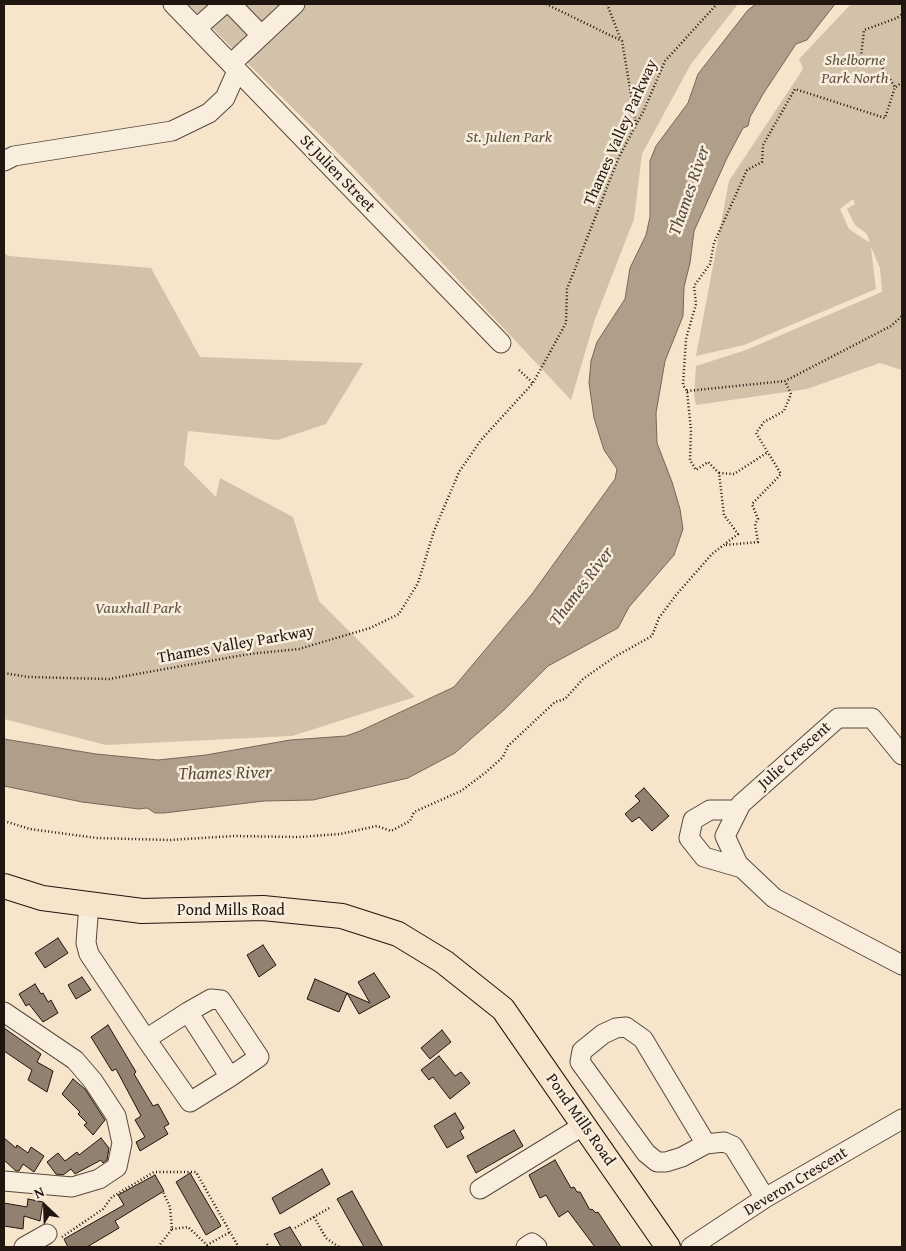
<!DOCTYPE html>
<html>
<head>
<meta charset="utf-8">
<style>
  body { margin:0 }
  #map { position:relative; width:906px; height:1251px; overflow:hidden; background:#f6e5ca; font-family:"Gentium Book Plus",serif }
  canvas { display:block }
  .frame { position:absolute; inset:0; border:5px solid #21150f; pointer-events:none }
  .north { position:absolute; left:20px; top:1181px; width:50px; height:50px; -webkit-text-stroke:4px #f9eedd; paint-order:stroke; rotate:336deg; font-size:14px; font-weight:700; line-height:20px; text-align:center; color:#21150f }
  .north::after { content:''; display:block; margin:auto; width:18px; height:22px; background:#21150f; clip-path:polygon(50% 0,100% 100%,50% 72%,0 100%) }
</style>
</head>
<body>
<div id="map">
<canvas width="906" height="1251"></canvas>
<div class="frame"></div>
<div class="north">N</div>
</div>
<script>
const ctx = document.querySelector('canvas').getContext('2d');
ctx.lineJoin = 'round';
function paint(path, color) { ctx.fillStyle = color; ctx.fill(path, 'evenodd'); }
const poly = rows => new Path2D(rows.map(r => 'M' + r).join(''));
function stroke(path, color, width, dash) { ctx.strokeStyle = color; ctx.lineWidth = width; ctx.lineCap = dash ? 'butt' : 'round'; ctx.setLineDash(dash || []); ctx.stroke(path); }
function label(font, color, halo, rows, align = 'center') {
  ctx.font = font + ' "Gentium Book Plus",serif'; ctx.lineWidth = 5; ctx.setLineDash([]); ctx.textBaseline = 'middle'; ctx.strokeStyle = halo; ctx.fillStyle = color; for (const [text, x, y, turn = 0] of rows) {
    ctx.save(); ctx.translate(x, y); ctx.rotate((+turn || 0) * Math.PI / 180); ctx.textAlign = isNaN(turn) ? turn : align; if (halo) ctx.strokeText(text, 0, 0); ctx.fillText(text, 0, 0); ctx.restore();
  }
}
const green = poly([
  [188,4,738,4,691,64,642,154,634,219,594,322,571,400,351,166],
  [851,4,902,4,902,370,880,363,807,389,696,405,694,395,696,366,746,350,882,292,880,268,871,247,876,289,744,345,696,356,729,181,803,69,799,59],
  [853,199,855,204,847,209,855,225,867,234,870,243,849,229,840,209],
  [4,253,9,256,151,268,200,357,363,363,326,424,278,440,188,431,184,465,216,497,220,478,293,517,319,601,415,697,292,736,106,745,4,719]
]);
const water = poly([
  [756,4,835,4,807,40,796,44,763,94,750,117,748,126,743,128,727,158,694,231,690,263,684,287,683,316,665,361,656,413,657,443,672,482,680,509,683,529,674,555,629,607,618,628,548,666,504,710,455,753,408,778,313,800,264,801,164,813,155,813,147,808,139,809,82,802,4,786,4,739,96,754,158,760,206,755,290,740,346,736,360,731,454,687,532,594,615,479,617,469,604,450,594,418,589,383,591,361,597,342,625,299,630,268,646,235,650,217,650,161,656,146,688,103,698,74,748,10,756,4]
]);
const building = poly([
  [644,788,669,816,652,831,639,817,632,822,625,814,640,801,635,796,644,788],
  [58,938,68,953,45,968,35,953,58,938],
  [263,945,276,965,259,977,247,955,263,945],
  [374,973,390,997,359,1014,347,993,370,1003,358,982,374,973],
  [82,977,91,990,76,999,68,985,82,977],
  [315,979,347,993,339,1012,307,999,315,979],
  [35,984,41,994,43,993,48,1002,51,1000,58,1013,43,1022,29,1004,26,1006,19,994,35,984],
  [108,1025,136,1072,134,1074,153,1106,158,1104,169,1124,164,1127,168,1134,140,1151,136,1142,145,1137,135,1120,141,1116,116,1069,112,1071,91,1037,108,1025],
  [4,1028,41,1054,37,1062,53,1071,47,1092,28,1080,32,1070,4,1051,4,1028],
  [442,1030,451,1042,430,1059,421,1048,442,1030],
  [439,1056,455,1076,461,1072,470,1083,450,1099,433,1077,429,1080,421,1070,439,1056],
  [73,1079,85,1089,105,1120,93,1135,84,1125,87,1123,78,1114,80,1112,62,1094,73,1079],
  [455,1113,464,1128,460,1131,464,1138,447,1148,434,1126,455,1113],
  [514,1130,523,1146,476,1173,467,1156,514,1130],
  [4,1138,16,1148,17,1145,28,1153,31,1147,44,1156,34,1172,23,1164,19,1171,16,1171,4,1160,4,1138],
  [101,1138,109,1148,107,1160,103,1163,101,1160,75,1174,71,1169,63,1175,56,1174,47,1162,58,1153,65,1161,77,1152,79,1155,101,1138],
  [555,1160,571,1188,574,1187,577,1192,580,1192,590,1210,592,1209,596,1213,598,1212,621,1247,595,1247,568,1211,559,1217,546,1195,540,1198,529,1175,555,1160],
  [322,1169,330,1184,280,1214,272,1198,322,1169],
  [190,1173,221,1226,206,1235,176,1182,190,1173],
  [155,1175,164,1191,115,1221,119,1228,87,1247,68,1247,64,1239,124,1205,118,1195,155,1175],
  [352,1191,383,1247,364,1247,337,1199,352,1191],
  [28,1199,43,1202,40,1221,24,1216,23,1229,4,1226,4,1203,27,1207,28,1199],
  [290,1227,302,1247,281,1247,274,1234,290,1227]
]);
const path = poly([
  [546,4,622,41,636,124],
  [607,4,621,40],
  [896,87,902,82],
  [519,370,533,383],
  [687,391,785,381,891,326,902,316],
  [719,473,734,474,768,452],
  [726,545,758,542,755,524,758,519,752,504,781,474,756,433,764,422,784,411,791,394,785,381],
  [4,673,28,677,109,679,249,654,299,649,370,628,399,614,418,583,434,531,459,472,481,440,533,383,566,323,567,289,619,157,644,110,665,61,717,4],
  [4,821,30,829,97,838,170,840,234,836,299,837,340,834,377,826,391,831,410,821,414,812,461,791,485,773,503,757,508,746,555,702,565,699,583,679,616,656,652,636,659,618,676,595,712,554,738,534,724,515,719,473,708,462,696,470,690,460,691,430,687,391,683,385,686,339,696,304,694,286,710,264,714,243,747,170,762,162,763,145,795,89,885,118,895,87,876,58,861,57,864,30,897,18,902,14],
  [314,1217,326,1238,339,1247],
  [295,1228,331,1207],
  [172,1229,188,1227,207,1245,230,1232],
  [62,1237,103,1209,112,1197,154,1172,196,1172,238,1246],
  [267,1244,269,1247],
  [158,1247,172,1229,170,1207,163,1192]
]);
const minor = poly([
  [173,4,501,343],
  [231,4,261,35],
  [197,28,224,4],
  [231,64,295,4],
  [4,161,14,156,172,131,209,113,225,98,237,71],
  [902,755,872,718,838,718,741,804,725,836,738,864,774,898,902,965],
  [738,810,710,810,693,820,689,838,704,857,742,868],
  [89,904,86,943,89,954,146,1039,190,1102,230,1077,188,1012,146,1039],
  [4,1012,75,1060,93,1081,116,1116,122,1143,117,1167,99,1179,72,1187,4,1181],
  [188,1012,211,999,221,1000,259,1057,230,1077],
  [706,1144,643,1039,626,1027,616,1028,603,1034,582,1051,580,1062,646,1153,657,1162,666,1162,682,1157,706,1144,724,1142,733,1146,765,1198],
  [480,1189,584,1125],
  [24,1247,47,1234],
  [526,1247,532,1243,537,1247],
  [691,1247,765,1198,902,1119]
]);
const major = poly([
  [4,886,42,898,142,911,263,908,342,916,398,934,444,962,503,1009,668,1247]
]);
const parkNames = [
  ["Shelborne",855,61],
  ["Park North",855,79],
  ["St. Julien Park",509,138],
  ["Vauxhall Park",138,609]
];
const streetNames = [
  ["Thames Valley Parkway",621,133,-66],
  ["St Julien Street",337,174,46],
  ["Thames Valley Parkway",236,645,-10],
  ["Julie Crescent",795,756,-42],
  ["Pond Mills Road",231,911],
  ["Pond Mills Road",580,1120,55],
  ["Deveron Crescent",796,1182,-31]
];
const waterNames = [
  ["Thames River",690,191,-71],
  ["Thames River",582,587,-53],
  ["Thames River",225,774,-1]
];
paint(green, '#d2c2aa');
paint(water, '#ae9e8a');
stroke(water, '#766759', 1);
paint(building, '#908170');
stroke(building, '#21150f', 1);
stroke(minor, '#56493e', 21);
stroke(major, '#21150f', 26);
stroke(path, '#21150f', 2.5, [1, 2.5]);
stroke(minor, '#f9eedd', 19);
stroke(major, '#f6e5ca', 24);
label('italic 16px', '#5f5245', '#f9eedd', parkNames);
label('16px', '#21150f', '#f9eedd', streetNames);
label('italic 18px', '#594c40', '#f9eedd', waterNames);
</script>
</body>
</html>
